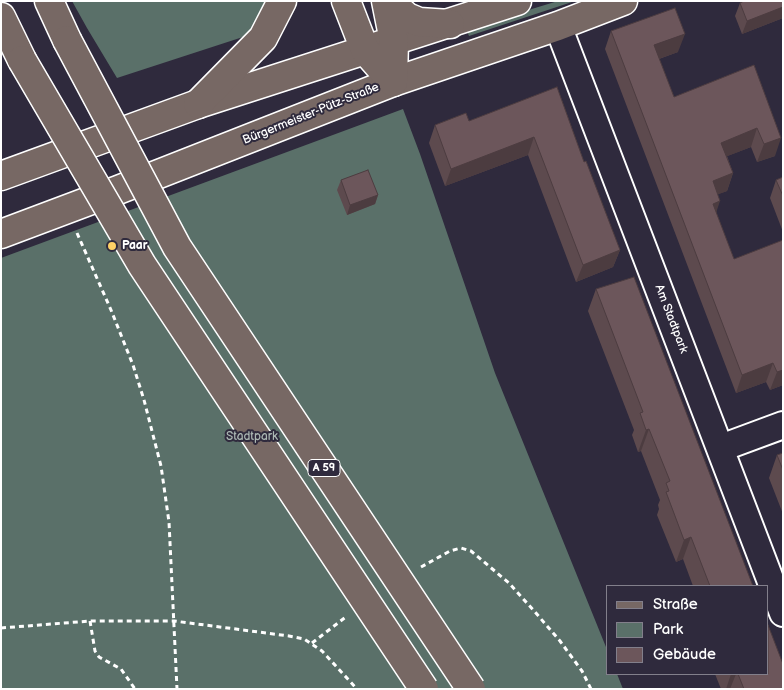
<!DOCTYPE html>
<html>
<head>
<meta charset="utf-8">
<style>
  body { margin:0 }
  #map { position:relative; width:784px; height:690px; overflow:hidden; background:#2f2a3d; font-family:"Balsamiq Sans",sans-serif }
  canvas { display:block }
  .frame { position:absolute; inset:0; border:2px solid #fff; pointer-events:none }
  .legend { position:absolute; left:606px; top:585px; width:162px; height:90px; box-sizing:border-box; background:#2f2a3d; border:1px solid #827f8b; margin:0; padding:6px 9px; list-style:none; font-size:15px; color:#fff }
  .legend li { display:flex; align-items:center; gap:10px; height:25px }
  .legend b { width:25px; border:1px solid #827f8b }
</style>
</head>
<body>
<div id="map">
<canvas width="784" height="690"></canvas>
<div class="frame"></div>
<ul class="legend">
<li><b style="height:6px;background:#776864"></b>Straße</li>
<li><b style="height:14px;background:#5a7069"></b>Park</li>
<li><b style="height:14px;background:#6c565b"></b>Gebäude</li>
</ul>
</div>
<script>
const ctx = document.querySelector('canvas').getContext('2d');
ctx.lineJoin = 'round';
function paint(path, color) { ctx.fillStyle = color; ctx.fill(path, 'evenodd'); }
const poly = rows => new Path2D(rows.map(r => 'M' + r).join(''));
function stroke(path, color, width, dash) { ctx.strokeStyle = color; ctx.lineWidth = width; ctx.lineCap = dash ? 'butt' : 'round'; ctx.setLineDash(dash || []); ctx.stroke(path); }
function label(font, color, halo, rows, align = 'center') {
  ctx.font = font + ' "Balsamiq Sans",sans-serif'; ctx.lineWidth = 4; ctx.setLineDash([]); ctx.textBaseline = 'middle'; ctx.strokeStyle = halo; ctx.fillStyle = color; for (const [text, x, y, turn = 0] of rows) {
    ctx.save(); ctx.translate(x, y); ctx.rotate((+turn || 0) * Math.PI / 180); ctx.textAlign = isNaN(turn) ? turn : align; if (halo) ctx.strokeText(text, 0, 0); ctx.fillText(text, 0, 0); ctx.restore();
  }
}
const green = poly([
  [72,1,268,1,262,15,246,36,117,78,87,28],
  [558,1,575,1,469,36,466,29],
  [403,109,420,154,495,373,608,652,608,674,617,674,623,689,1,689,1,258]
]);
const path = poly([
  [77,233,111,310,133,365,144,400,161,466,169,522,177,689],
  [421,567,450,551,461,548,471,551,509,583,535,612,560,641,582,671,591,689],
  [90,621,95,651,99,657,121,669,135,689],
  [1,628,90,621,174,621,289,636,304,639,322,651,357,689],
  [312,643,347,616]
]);
const minor = poly([
  [558,26,783,613],
  [721,448,783,425]
]);
const major = poly([
  [1,176,198,104,517,1],
  [1,234,118,190,393,82,558,26,623,1]
]);
const highway = poly([
  [49,1,67,40],
  [346,1,365,50,393,82],
  [386,1,394,41,393,82],
  [389,1,407,17,419,22,450,24],
  [1,17,22,60],
  [198,104,263,38,282,1]
]);
const highwayBridge = poly([
  [67,40,177,247,471,689],
  [22,60,142,265,424,689]
]);
const wall = poly([
  [783,1,783,18,742,34,735,16,740,3],
  [611,31,678,52,659,59,674,97,754,65,775,156,757,162,751,147,727,156,733,173,727,191,718,194,716,213,783,385,770,390,766,382,736,393,605,49],
  [557,87,584,162,620,250,613,267,576,282,528,155,445,186,429,143,435,125,469,121],
  [783,177,783,232,770,198,776,180],
  [341,180,378,195,375,204,347,215,337,190],
  [596,289,753,586,693,586,683,559,676,562,657,515,659,509,658,505,660,500,641,451,638,452,632,435,634,430,588,311],
  [783,453,783,514,769,478,777,455],
  [715,674,768,674,783,689,721,689]
]);
const shadedWall = poly([
  [783,7,783,18,742,34,747,21],
  [685,34,678,52,647,63,654,45],
  [757,128,751,147,715,161,721,143],
  [534,137,528,155,445,186,451,169],
  [781,138,775,156,757,162,764,144],
  [733,173,727,191,706,199,713,181],
  [378,195,375,204,347,215,350,205],
  [720,201,714,219,713,204],
  [620,250,613,267,576,282,583,265],
  [773,363,766,382,736,393,742,375],
  [783,370,783,385,770,390,777,372],
  [649,429,641,451,638,452,646,430],
  [691,537,683,559,676,562,684,540],
  [731,674,736,674,730,689,726,689]
]);
const building = poly([
  [744,1,783,1,783,7,747,21,740,3,744,1],
  [675,8,685,34,654,45,674,97,754,65,781,138,764,144,757,128,721,143,733,173,713,181,720,201,713,204,734,259,783,240,783,370,777,372,773,363,742,375,611,31,675,8],
  [557,87,584,162,586,161,620,250,583,265,534,137,451,169,435,125,466,113,469,121,557,87],
  [368,170,378,195,350,205,341,180,368,170],
  [783,177,783,196,776,180,783,177],
  [634,277,753,586,710,586,691,537,684,540,666,492,669,491,666,483,670,481,649,429,646,430,640,413,643,412,596,289,634,277],
  [783,453,783,470,777,455,783,453],
  [768,625,783,664,783,689,744,689,738,674,768,674,768,625]
]);
const markers = [
  [112,246,5,"#ffd166"]
];
const shields = [
  [324,468,32]
];
const shieldNames = [
  ["A 59",324,468]
];
const streetNames = [
  ["Bürgermeister-Pütz-Straße",311,114,-22],
  ["Am Stadtpark",671,319,69]
];
const poiNames = [
  ["Paar",122,246]
];
const parkNames = [
  ["Stadtpark",252,437]
];
paint(green, '#5a7069');
stroke(minor, '#fff', 30);
stroke(major, '#fff', 31);
stroke(highway, '#fff', 31);
stroke(path, '#fff', 3, [5, 4]);
stroke(minor, '#2f2a3d', 26);
stroke(major, '#776864', 28);
stroke(highway, '#776864', 28);
stroke(highwayBridge, '#fff', 31, []);
stroke(highwayBridge, '#776864', 28);
paint(wall, '#5d4a4e');
paint(shadedWall, '#4c3c40');
paint(building, '#6c565b');
stroke(building, '#4c3c40', 1);
for (const [x, y, r, color] of markers) { const dot = new Path2D(); dot.arc(x, y, r, 0, 2 * Math.PI); ctx.fillStyle = color; ctx.fill(dot); stroke(dot, '#2f2a3d', 2); }
for (const [x, y, w] of shields) { const box = new Path2D(); box.roundRect(x - w / 2, y - 8.5, w, 17, 4); ctx.fillStyle = '#2f2a3d'; ctx.fill(box); stroke(box, '#fff', 1); }
label('bold 11px', '#fff', null, shieldNames);
label('12px', '#fff', '#2f2a3d', streetNames);
label('bold 12px', '#fff', '#2f2a3d', poiNames, 'left');
label('12px', '#acb8b4', '#2f2a3d', parkNames);
</script>
</body>
</html>
